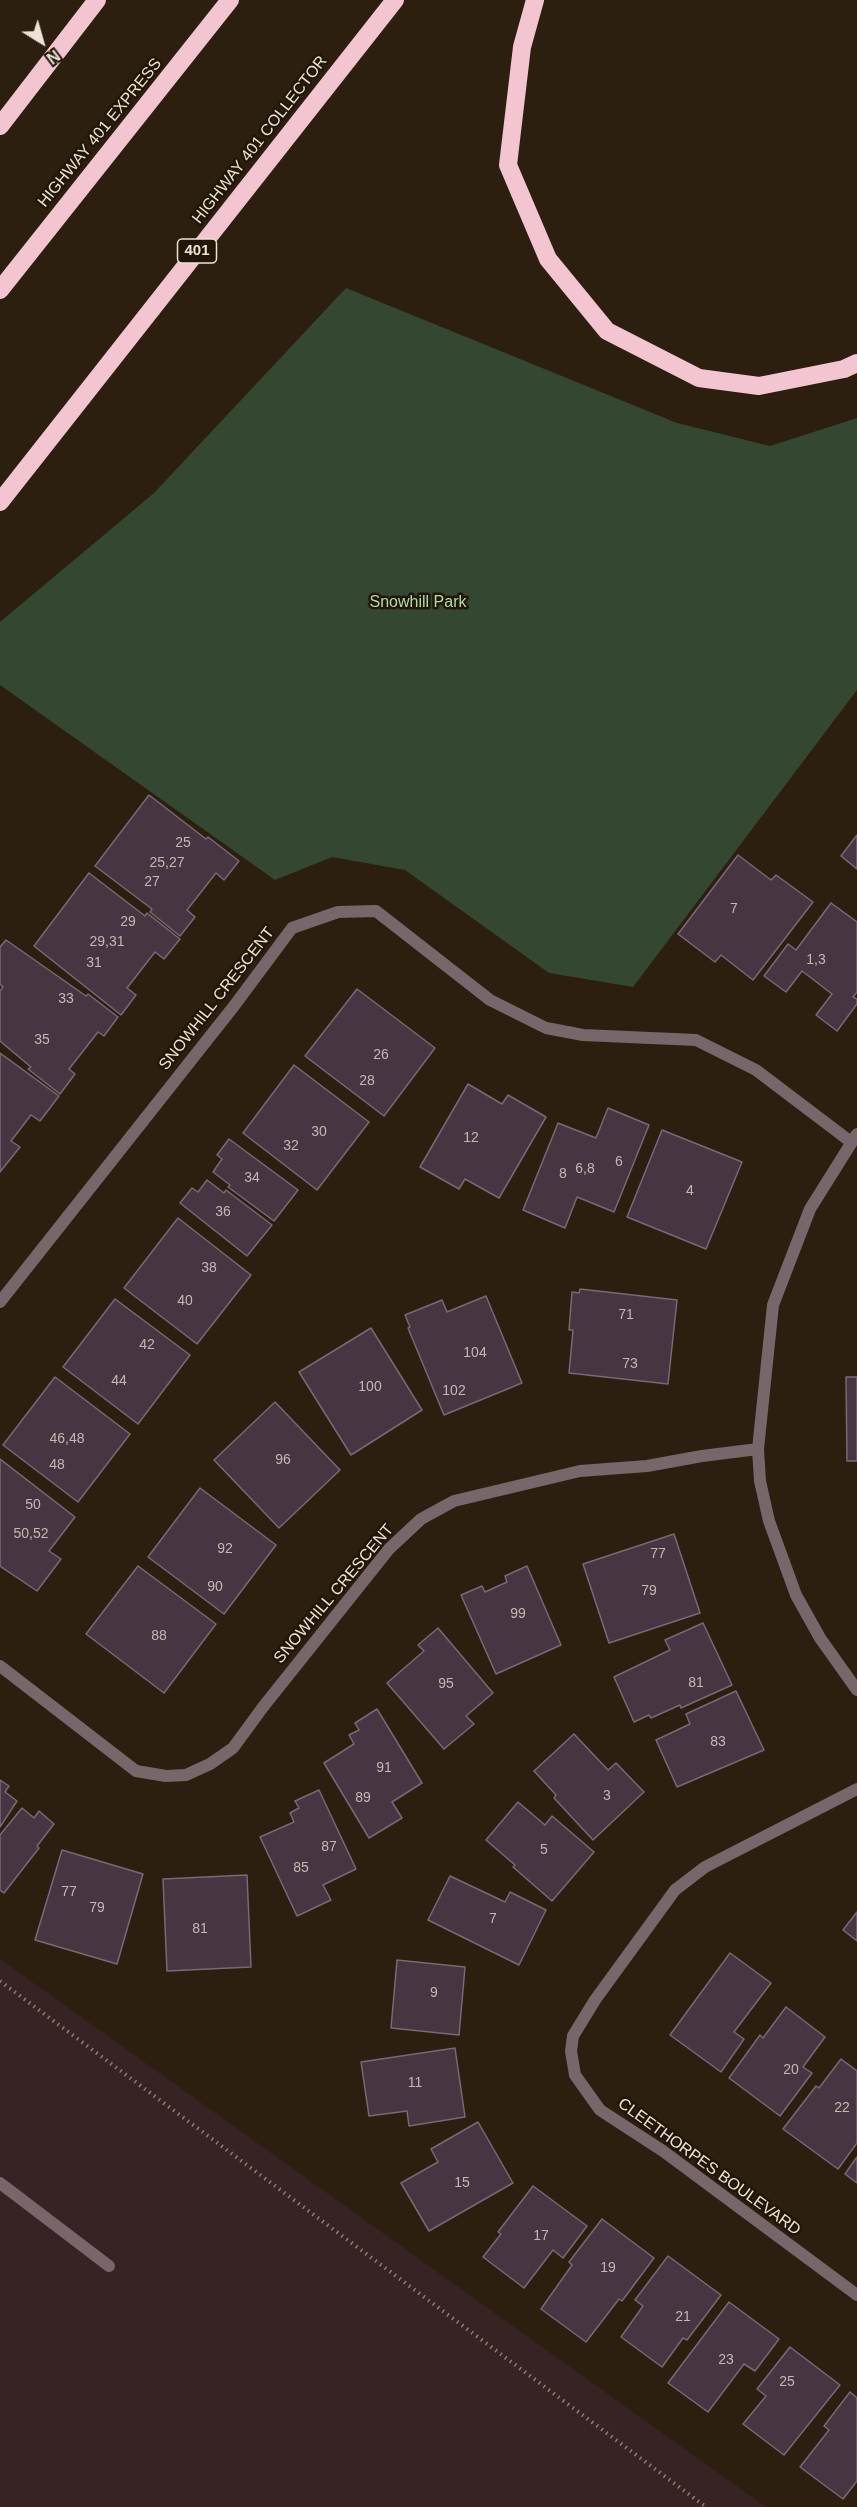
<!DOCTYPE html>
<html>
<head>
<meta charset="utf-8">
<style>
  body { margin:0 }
  #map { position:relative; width:857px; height:2507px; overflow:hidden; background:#2c1f0f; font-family:Helvetica,sans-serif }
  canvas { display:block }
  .north { position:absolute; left:12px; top:12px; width:60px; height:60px; -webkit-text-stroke:4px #221606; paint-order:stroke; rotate:143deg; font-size:16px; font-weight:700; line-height:24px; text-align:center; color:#ece3d8 }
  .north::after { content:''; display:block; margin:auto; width:21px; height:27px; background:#ece3d8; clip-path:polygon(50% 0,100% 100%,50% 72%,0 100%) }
</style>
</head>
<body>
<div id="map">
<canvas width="857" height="2507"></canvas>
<div class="north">N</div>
</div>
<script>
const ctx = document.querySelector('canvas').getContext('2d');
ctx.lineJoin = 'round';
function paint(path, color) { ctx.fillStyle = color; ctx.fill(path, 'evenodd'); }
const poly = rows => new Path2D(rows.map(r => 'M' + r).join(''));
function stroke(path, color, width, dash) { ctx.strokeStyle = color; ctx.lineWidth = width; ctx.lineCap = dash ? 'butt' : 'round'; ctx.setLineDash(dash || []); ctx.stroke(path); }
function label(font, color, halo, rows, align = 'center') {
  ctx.font = font + ' Helvetica,sans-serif'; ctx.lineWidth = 5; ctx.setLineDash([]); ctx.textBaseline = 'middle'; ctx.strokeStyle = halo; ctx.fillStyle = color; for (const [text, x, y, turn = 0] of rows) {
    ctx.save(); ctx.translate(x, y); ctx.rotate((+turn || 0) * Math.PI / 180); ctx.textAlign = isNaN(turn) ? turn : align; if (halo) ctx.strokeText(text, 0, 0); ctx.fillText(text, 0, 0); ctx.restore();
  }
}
const commercial = poly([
  [0,1959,766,2507,0,2507]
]);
const green = poly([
  [346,288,677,423,770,446,857,418,857,690,633,987,549,973,405,870,332,857,275,880,0,685,0,622,154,493]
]);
const building = poly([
  [149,795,206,839,208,837,239,861,224,880,216,873,187,910,195,917,180,936,150,912,152,909,95,866,149,795],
  [857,835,857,869,841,856,857,835],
  [738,855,771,880,776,875,813,902,753,980,721,955,715,962,678,934,738,855],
  [89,873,145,916,147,913,180,939,164,959,155,952,127,988,136,995,121,1015,34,946,89,873],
  [831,903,857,922,857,992,853,997,857,999,857,1004,837,1031,816,1015,832,994,802,971,786,992,764,976,788,944,796,950,831,903],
  [6,940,86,996,88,994,118,1017,104,1036,98,1032,69,1069,75,1074,60,1094,28,1069,31,1067,0,1041,0,991,3,987,0,984,0,947,6,940],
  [357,989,435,1048,384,1116,305,1056,357,989],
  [0,1053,59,1096,40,1121,31,1115,11,1141,20,1147,0,1172,0,1053],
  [294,1065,369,1122,317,1190,243,1133,294,1065],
  [468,1084,502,1104,508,1095,546,1117,499,1198,465,1179,459,1189,420,1167,468,1084],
  [608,1108,649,1125,614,1212,577,1197,565,1228,523,1210,558,1123,596,1138,608,1108],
  [662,1130,742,1162,706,1249,627,1217,662,1130],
  [229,1139,298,1190,274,1221,228,1187,230,1185,213,1172,222,1159,217,1155,229,1139],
  [207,1180,224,1193,226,1190,272,1225,247,1256,180,1203,192,1188,198,1192,207,1180],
  [178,1218,251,1275,197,1344,124,1288,178,1218],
  [580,1289,677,1300,668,1384,569,1373,573,1330,569,1330,572,1292,579,1293,580,1289],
  [486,1296,522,1383,444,1415,408,1328,410,1327,405,1315,442,1300,447,1312,486,1296],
  [115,1299,190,1355,138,1424,63,1367,115,1299],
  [371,1328,422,1410,351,1455,299,1372,371,1328],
  [55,1377,130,1434,78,1502,3,1445,55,1377],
  [846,1377,857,1377,857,1461,847,1461,846,1377],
  [275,1402,340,1470,279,1528,214,1460,275,1402],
  [0,1459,75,1517,49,1551,61,1559,37,1591,0,1566,0,1459],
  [200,1488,276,1545,224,1614,148,1557,200,1488],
  [674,1534,700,1613,609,1643,583,1564,674,1534],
  [138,1566,216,1624,164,1693,86,1634,138,1566],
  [527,1566,561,1645,496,1674,461,1595,482,1586,485,1592,507,1582,505,1576,527,1566],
  [703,1623,732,1685,681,1708,680,1705,651,1718,649,1715,634,1722,614,1677,670,1650,665,1640,703,1623],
  [438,1628,493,1693,466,1716,474,1724,444,1749,387,1683,424,1651,418,1645,438,1628],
  [736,1691,764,1750,677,1787,656,1740,690,1724,686,1714,736,1691],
  [377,1709,422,1783,392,1802,402,1818,369,1838,324,1763,354,1744,349,1735,359,1730,355,1723,377,1709],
  [574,1734,608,1770,616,1763,644,1792,593,1840,554,1798,556,1795,534,1771,574,1734],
  [0,1780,9,1786,5,1792,17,1801,0,1827,0,1780],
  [319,1790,356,1869,323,1885,331,1900,297,1916,260,1837,294,1822,290,1813,299,1808,295,1801,319,1790],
  [518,1802,545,1825,552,1816,594,1852,552,1901,513,1867,515,1865,486,1840,518,1802],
  [22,1808,34,1818,39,1811,54,1824,37,1846,39,1848,4,1893,0,1890,0,1835,22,1808],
  [62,1850,143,1874,117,1964,35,1940,62,1850],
  [247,1875,251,1967,167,1971,163,1879,247,1875],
  [450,1876,505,1902,510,1892,546,1910,519,1965,428,1920,450,1876],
  [857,1912,857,1941,843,1930,857,1912],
  [730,1953,771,1983,734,2032,744,2039,721,2072,670,2035,730,1953],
  [397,1960,465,1967,459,2035,391,2028,397,1960],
  [786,2007,825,2037,803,2067,812,2073,780,2116,729,2078,760,2035,763,2038,786,2007],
  [455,2048,465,2117,409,2126,407,2111,369,2116,361,2062,455,2048],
  [841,2059,857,2071,857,2143,838,2169,783,2129,816,2086,819,2088,841,2059],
  [478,2122,513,2183,429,2231,401,2183,438,2162,431,2149,478,2122],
  [857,2157,857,2183,845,2174,857,2157],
  [533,2186,587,2226,563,2258,553,2250,524,2288,483,2257,501,2234,498,2232,533,2186],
  [602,2219,654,2258,622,2301,619,2299,586,2342,541,2309,572,2265,569,2262,602,2219],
  [668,2256,721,2295,687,2340,683,2338,662,2367,621,2337,643,2306,635,2300,668,2256],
  [729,2302,779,2339,755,2371,744,2364,708,2412,668,2383,729,2302],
  [790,2347,840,2385,784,2455,743,2424,766,2396,757,2389,790,2347],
  [850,2392,857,2398,857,2481,843,2499,800,2467,829,2430,824,2426,850,2392]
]);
const path = poly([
  [0,1981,706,2507]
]);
const lane = poly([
  [0,2183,109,2266]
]);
const street = poly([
  [857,1134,810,1209,773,1305,758,1449,760,1481,769,1521,796,1595,820,1638,857,1690],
  [0,1302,234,1006,292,928,338,912,376,911,490,1000,546,1028,583,1035,696,1040,756,1070,851,1142],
  [0,1666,136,1771,166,1776,186,1775,210,1764,233,1748,263,1707,389,1549,421,1519,454,1501,580,1471,647,1466,702,1456,758,1449],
  [857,1789,705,1867,675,1890,595,2000,573,2036,571,2051,575,2075,600,2110,663,2151,857,2295]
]);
const highway = poly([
  [535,0,522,47,508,165,548,259,607,331,699,378,759,386,844,369,857,363],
  [0,126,97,0],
  [0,290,230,0],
  [0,502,395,0]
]);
const numberNames = [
  ["25",183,843],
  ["25,27",167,863],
  ["27",152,882],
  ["7",734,909],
  ["29",128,922],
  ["29,31",107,942],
  ["1,3",816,960],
  ["31",94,963],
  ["33",66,999],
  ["35",42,1040],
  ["26",381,1055],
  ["28",367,1081],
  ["30",319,1132],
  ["12",471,1138],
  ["32",291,1146],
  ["6",619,1162],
  ["6,8",585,1169],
  ["8",563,1174],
  ["34",252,1178],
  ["4",690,1191],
  ["36",223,1212],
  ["38",209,1268],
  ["40",185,1301],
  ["71",626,1315],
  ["42",147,1345],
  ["104",475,1353],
  ["73",630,1364],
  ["44",119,1381],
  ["100",370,1387],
  ["102",454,1391],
  ["46,48",67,1439],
  ["96",283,1460],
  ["48",57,1465],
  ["50",33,1505],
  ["50,52",31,1534],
  ["92",225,1549],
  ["77",658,1554],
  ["90",215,1587],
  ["79",649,1591],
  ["99",518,1614],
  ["88",159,1636],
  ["81",696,1683],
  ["95",446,1684],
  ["83",718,1742],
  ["91",384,1768],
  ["3",607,1796],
  ["89",363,1798],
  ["87",329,1847],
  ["5",544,1850],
  ["85",301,1868],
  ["77",69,1892],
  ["79",97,1908],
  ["7",493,1919],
  ["81",200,1929],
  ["9",434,1993],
  ["20",791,2070],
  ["11",415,2083],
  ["22",842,2108],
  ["15",462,2183],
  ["17",541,2236],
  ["19",608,2268],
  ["21",683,2317],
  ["23",726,2360],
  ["25",787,2382]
];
const shields = [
  [197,251,39]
];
const shieldNames = [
  ["401",197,251]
];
const streetNames = [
  ["HIGHWAY 401 EXPRESS",100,133,-51],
  ["HIGHWAY 401 COLLECTOR",260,140,-52],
  ["SNOWHILL CRESCENT",217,999,-52],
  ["SNOWHILL CRESCENT",334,1594,-50],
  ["CLEETHORPES BOULEVARD",709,2167,36]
];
const parkNames = [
  ["Snowhill Park",418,603]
];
paint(commercial, '#372323');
paint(green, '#344731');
paint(building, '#473542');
stroke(building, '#7c6776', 1.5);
stroke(path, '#8a7f72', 4, [1.5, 4.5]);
stroke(lane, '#78666a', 12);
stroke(street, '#78666a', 12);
stroke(highway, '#f2c5d0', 18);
label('14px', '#c3b8b2', null, numberNames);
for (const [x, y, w] of shields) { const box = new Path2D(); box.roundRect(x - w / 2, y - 12, w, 24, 4.5); ctx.fillStyle = '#221606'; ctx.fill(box); stroke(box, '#ece3d8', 1.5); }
label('bold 15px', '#ece3d8', null, shieldNames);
label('16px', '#ece3d8', '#221606', streetNames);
label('16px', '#b0dba9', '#221606', parkNames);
</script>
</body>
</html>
